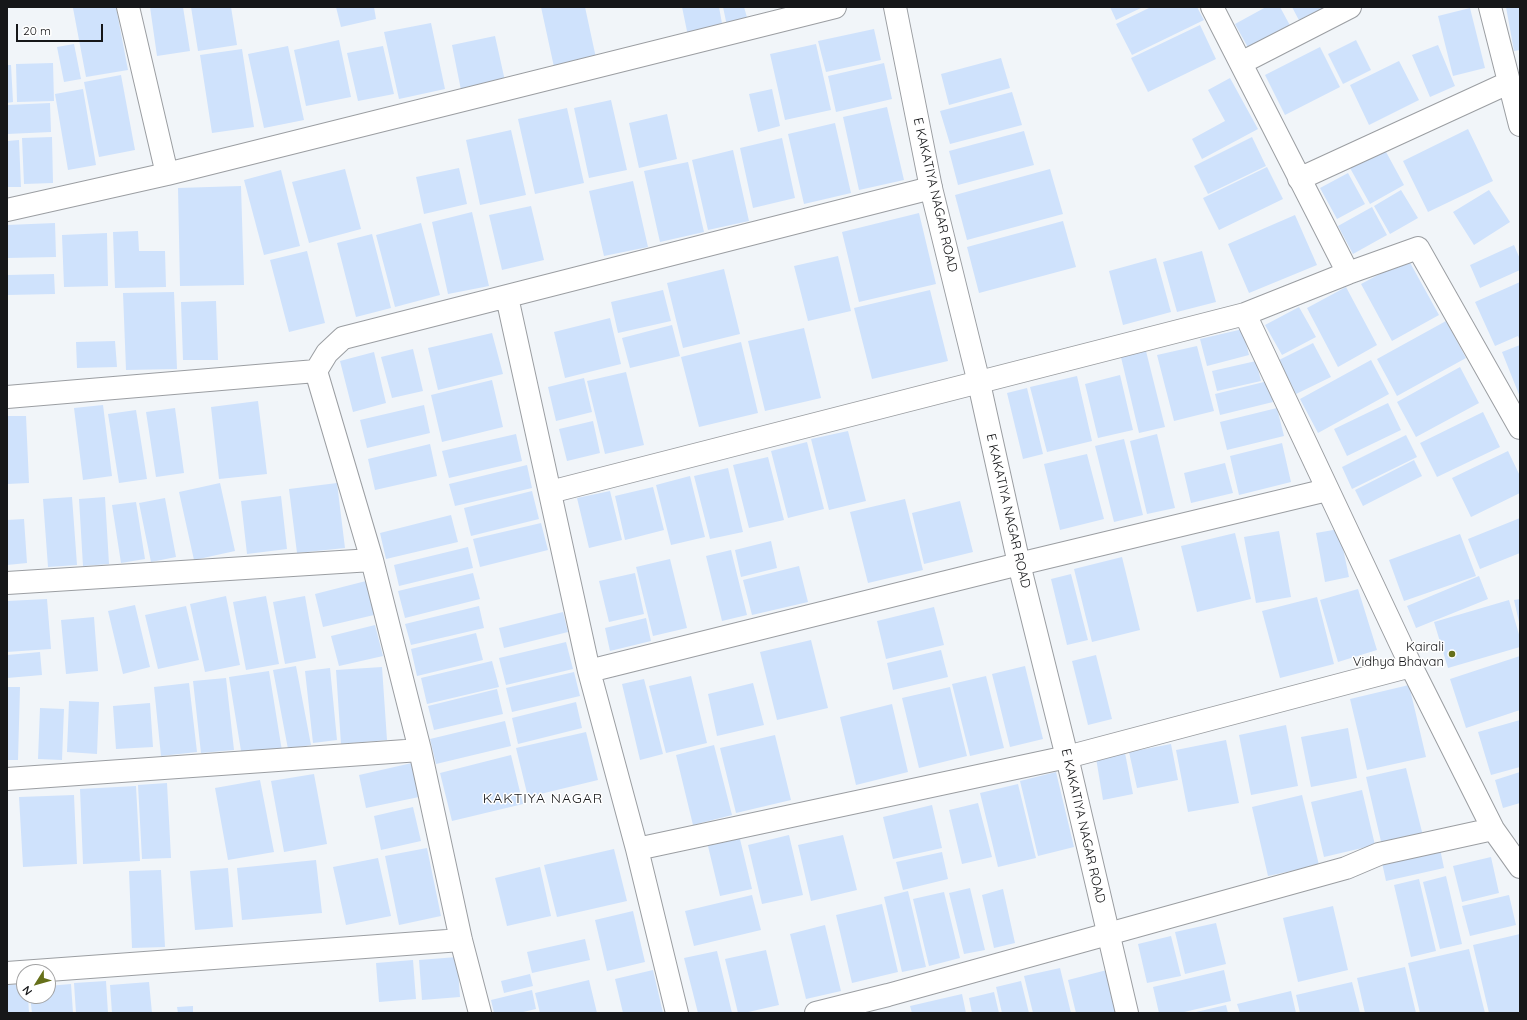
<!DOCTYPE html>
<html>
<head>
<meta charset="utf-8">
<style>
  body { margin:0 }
  #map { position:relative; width:1527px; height:1020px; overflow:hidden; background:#f1f5f9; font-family:Quicksand,sans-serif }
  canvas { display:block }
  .frame { position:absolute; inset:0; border:8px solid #161719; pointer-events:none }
  .north { position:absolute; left:16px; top:964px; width:40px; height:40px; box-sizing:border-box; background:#fff; border:1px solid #a2a2a3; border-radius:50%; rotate:233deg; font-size:11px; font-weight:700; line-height:16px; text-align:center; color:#161719 }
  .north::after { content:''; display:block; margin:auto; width:14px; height:18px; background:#66701a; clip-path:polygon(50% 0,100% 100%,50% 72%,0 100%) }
  .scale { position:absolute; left:16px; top:24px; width:87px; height:18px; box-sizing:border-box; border:2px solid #161719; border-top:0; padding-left:5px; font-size:12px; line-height:14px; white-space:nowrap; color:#161719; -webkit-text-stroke:3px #fff; paint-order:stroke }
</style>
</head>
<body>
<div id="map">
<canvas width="1527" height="1020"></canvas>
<div class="frame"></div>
<div class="north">N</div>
<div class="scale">20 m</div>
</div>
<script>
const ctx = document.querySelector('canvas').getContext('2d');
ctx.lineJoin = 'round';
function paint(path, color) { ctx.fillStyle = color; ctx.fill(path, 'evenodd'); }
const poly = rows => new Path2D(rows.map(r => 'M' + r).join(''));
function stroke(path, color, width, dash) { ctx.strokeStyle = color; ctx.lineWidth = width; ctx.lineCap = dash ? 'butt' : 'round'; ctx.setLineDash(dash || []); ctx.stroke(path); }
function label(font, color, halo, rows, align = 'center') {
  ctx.font = font + ' Quicksand,sans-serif'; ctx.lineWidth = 3; ctx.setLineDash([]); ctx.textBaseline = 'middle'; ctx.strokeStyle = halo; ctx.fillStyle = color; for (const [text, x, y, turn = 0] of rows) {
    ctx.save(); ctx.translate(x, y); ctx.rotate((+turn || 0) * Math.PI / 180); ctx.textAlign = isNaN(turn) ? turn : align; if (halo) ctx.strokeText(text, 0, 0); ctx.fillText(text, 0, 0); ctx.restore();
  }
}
const building = poly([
  [80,7,116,7,128,70,86,77,73,8],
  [150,7,183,7,190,51,157,56],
  [191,7,231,7,237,45,198,51],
  [336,7,374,7,376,19,341,27],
  [541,7,585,7,596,58,554,67],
  [682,7,719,7,723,29,688,36],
  [723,7,744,7,748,21,727,26],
  [1110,7,1143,7,1116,20],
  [1151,7,1197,7,1204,20,1132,55,1116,24],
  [1266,7,1280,7,1293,31,1251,53,1235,24],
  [1292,7,1337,7,1302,26],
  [1506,7,1520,7,1520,50,1514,51],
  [1470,8,1485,68,1453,76,1438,16],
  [431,23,445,89,399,99,384,32],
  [1200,25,1216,59,1148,92,1131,58],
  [874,29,881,60,826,72,818,41],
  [495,36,505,81,461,90,452,45],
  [339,40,351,97,306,106,294,50],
  [1356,40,1371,70,1343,84,1328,54],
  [74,44,81,79,64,82,57,47],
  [816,44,831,110,785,120,770,54],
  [1438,45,1455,86,1430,97,1412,55],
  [288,46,304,120,264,128,248,54],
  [383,46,394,94,358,101,347,53],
  [1320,47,1340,87,1285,115,1265,75],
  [242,49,254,127,212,133,200,55],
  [1001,58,1010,88,949,105,941,74],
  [1399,61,1419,100,1369,125,1350,85],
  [53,63,54,101,17,102,16,64],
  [884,63,892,99,836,112,828,76],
  [7,65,11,65,13,102,7,103],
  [121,75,135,150,99,157,84,82],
  [1230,78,1258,129,1202,159,1192,139,1225,121,1208,90],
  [83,89,96,165,68,170,55,94],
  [772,89,780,126,758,132,749,94],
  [1012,92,1022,125,950,144,940,111],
  [611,100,627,170,589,178,574,108],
  [50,103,51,132,7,134,7,105],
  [887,107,904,180,859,190,843,117],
  [567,108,584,183,535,194,518,119],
  [667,114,677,159,639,168,629,123],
  [835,123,851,193,804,204,788,134],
  [1468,129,1493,181,1428,212,1403,161],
  [511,130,526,195,480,205,466,140],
  [1024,131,1034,165,958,185,949,151],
  [52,137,53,183,24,184,22,138],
  [1252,137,1266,166,1208,194,1194,166],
  [782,138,795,198,753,208,740,148],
  [19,140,21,187,7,187,7,141],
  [733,150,749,221,708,230,692,160],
  [1385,150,1404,185,1370,204,1350,168],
  [688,162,704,232,660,242,644,171],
  [1267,167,1283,199,1219,230,1203,198],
  [459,168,467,204,424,214,416,177],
  [345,169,361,229,309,243,292,182],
  [1050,169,1063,214,967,240,955,195],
  [281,170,300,246,264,255,244,180],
  [1348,173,1365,204,1337,219,1320,188],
  [633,181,648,247,604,256,589,191],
  [241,186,244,285,180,286,178,188],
  [1401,190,1418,218,1390,234,1374,206],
  [1489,190,1510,222,1474,245,1453,212],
  [531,206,544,260,502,270,489,215],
  [1372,207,1387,235,1353,254,1338,226],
  [472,212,489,286,448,294,432,222],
  [919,213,936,284,859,302,842,232],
  [1295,215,1317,265,1249,293,1228,244],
  [1063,221,1076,267,979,293,967,247],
  [55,223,56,257,7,258,7,225],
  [421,223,440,295,395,307,376,235],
  [138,231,139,251,165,251,166,287,115,288,113,232],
  [107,233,108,286,64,287,62,235],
  [372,234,391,308,356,317,337,243],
  [1514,245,1520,259,1520,270,1480,288,1470,265],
  [307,251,325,323,289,332,270,260],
  [1202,251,1216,302,1177,312,1163,262],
  [838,256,851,311,808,321,794,266],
  [1156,258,1171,312,1123,325,1109,271],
  [1408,259,1439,315,1392,341,1361,284],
  [724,269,740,334,683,348,667,283],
  [54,274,55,294,7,295,7,275],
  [1520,282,1520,341,1518,336,1495,346,1475,302],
  [1346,287,1377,345,1338,367,1307,308],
  [663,290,671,321,618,333,611,302],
  [930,290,948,361,872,379,854,308],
  [174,292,177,369,126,370,123,293],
  [216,301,218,360,183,360,181,302],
  [1299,307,1316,337,1282,355,1265,325],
  [610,318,621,364,565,378,554,332],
  [1446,321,1466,358,1397,396,1377,359],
  [672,325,680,356,630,368,622,338],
  [804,328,821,398,765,411,748,341],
  [1243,329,1249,355,1207,366,1200,339],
  [492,333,503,374,438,390,428,348],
  [115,341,117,367,77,368,76,342],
  [741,342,758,413,699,427,681,357],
  [1313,343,1331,377,1296,394,1279,360],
  [1520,345,1520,397,1502,352],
  [1197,346,1214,411,1174,421,1157,355],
  [1145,347,1165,427,1139,433,1120,353],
  [413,349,423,391,392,398,381,357],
  [374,352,386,403,353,412,340,361],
  [1371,360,1389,394,1318,433,1300,399],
  [1256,361,1261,381,1217,391,1212,371],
  [1460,367,1479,403,1416,437,1397,402],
  [626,372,644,445,605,454,587,381],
  [1120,375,1133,430,1098,438,1085,384],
  [1077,376,1092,441,1047,452,1030,387],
  [584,378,592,412,556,421,548,387],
  [492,380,503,427,442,442,431,395],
  [1268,381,1273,402,1220,415,1215,394],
  [1027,388,1043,454,1023,459,1007,393],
  [258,401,267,474,219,479,211,407],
  [1388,403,1401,430,1347,456,1334,429],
  [103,405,112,476,83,480,74,408],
  [424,405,430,433,367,448,360,420],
  [175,408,184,473,156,477,146,412],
  [1277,408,1284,436,1227,450,1220,422],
  [136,410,147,479,119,483,108,414],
  [1483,412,1500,447,1437,477,1420,443],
  [7,416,26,416,29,483,7,484],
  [593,421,600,453,567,461,559,429],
  [848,431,866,501,829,510,811,439],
  [516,434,522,461,449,478,442,451],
  [1157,434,1175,508,1147,514,1130,441],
  [1406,435,1417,457,1352,489,1342,467],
  [1124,439,1143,515,1114,522,1095,446],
  [807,442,824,509,788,518,771,451],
  [1282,443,1291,482,1239,495,1230,456],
  [430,444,437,476,375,490,368,459],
  [1508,451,1520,476,1520,493,1471,517,1452,478],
  [1087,454,1104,519,1060,530,1044,464],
  [768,457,784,520,749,528,733,465],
  [1414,460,1422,476,1363,506,1355,490],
  [1225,463,1233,493,1191,503,1184,473],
  [527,465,532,488,455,506,449,484],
  [728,468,743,532,710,539,694,476],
  [690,476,705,537,671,545,656,485],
  [220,483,235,551,194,560,179,492],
  [337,483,345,548,297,553,289,489],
  [653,487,664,530,625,540,615,496],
  [532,491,539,519,471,536,464,508],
  [610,491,622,540,589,548,577,498],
  [281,496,287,549,247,554,241,501],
  [72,497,77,565,48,567,43,499],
  [105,497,109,564,83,566,79,499],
  [165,498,176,557,151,562,139,503],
  [905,499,923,570,868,583,850,512],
  [960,501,973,552,924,564,912,513],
  [136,502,145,559,121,563,112,505],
  [451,515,458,542,386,559,380,533],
  [1520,518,1520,553,1480,569,1468,539],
  [24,519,27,563,7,565,7,520],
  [541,523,548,550,480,567,473,539],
  [1339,529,1349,577,1325,582,1316,533],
  [1279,531,1291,597,1256,603,1244,537],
  [1235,533,1251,599,1197,612,1181,546],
  [1460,534,1476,576,1404,601,1389,560],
  [771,541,777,568,741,577,735,550],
  [468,547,473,568,399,586,394,565],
  [731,550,747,615,722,621,706,556],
  [1122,557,1140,630,1092,642,1074,569],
  [670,559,687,628,653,636,636,567],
  [799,566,808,602,752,615,743,580],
  [473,573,480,599,405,618,398,591],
  [635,573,644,614,609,622,599,581],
  [1071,574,1088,640,1067,645,1051,579],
  [1479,576,1488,599,1416,628,1407,606],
  [366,581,374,615,323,627,315,594],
  [1358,589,1377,650,1338,662,1320,600],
  [226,596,240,665,205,672,190,604],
  [266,596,279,664,246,670,233,602],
  [305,596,316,658,285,664,273,602],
  [1317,597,1334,664,1280,678,1262,611],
  [47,599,51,649,7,652,7,601],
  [1520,599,1520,622,1519,622,1514,600],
  [1509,600,1520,638,1520,647,1448,668,1434,622],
  [135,605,150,667,123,674,108,611],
  [186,606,199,660,158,669,145,615],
  [479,606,484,628,411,645,405,624],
  [934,607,944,645,886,659,877,621],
  [563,612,568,632,504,648,499,628],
  [94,617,98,671,66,674,61,620],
  [646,618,651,641,610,651,605,628],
  [375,625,383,656,339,666,331,636],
  [476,633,483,660,417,676,411,649],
  [811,640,828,708,777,720,760,652],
  [566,642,573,669,506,685,499,658],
  [941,650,948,677,893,690,887,663],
  [40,652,42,675,7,678,7,655],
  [1096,655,1112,719,1088,725,1072,661],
  [1520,656,1520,710,1466,728,1450,679],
  [492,661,499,687,427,704,421,678],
  [296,666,311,745,288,749,273,670],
  [1025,666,1043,739,1010,747,992,674],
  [382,667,387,740,341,744,336,670],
  [330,668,337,740,313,743,305,671],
  [269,671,282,751,242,757,229,677],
  [574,672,580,696,512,712,506,688],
  [691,676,707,743,666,753,649,686],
  [986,676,1004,748,970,756,952,684],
  [226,678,234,750,201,753,193,681],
  [644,679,663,754,640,760,622,684],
  [189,683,197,752,161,756,154,687],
  [753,683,764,725,717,736,708,694],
  [1409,685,1426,757,1367,770,1350,699],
  [7,687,20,687,18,760,7,760],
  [950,687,967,756,919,768,902,698],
  [497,689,503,714,434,730,428,706],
  [69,701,99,702,97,754,67,752],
  [576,702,582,728,518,744,512,718],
  [150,703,153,747,116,749,113,706],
  [892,704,908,772,856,785,840,717],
  [40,708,64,709,62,760,38,759],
  [1520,720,1520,767,1491,775,1478,732],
  [505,721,511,746,436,764,430,739],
  [1286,725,1298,786,1251,795,1239,735],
  [1348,728,1357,778,1311,787,1301,737],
  [586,732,598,780,528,797,516,748],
  [775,735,791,800,736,813,720,748],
  [1226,740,1239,803,1188,812,1176,750],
  [1171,744,1178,780,1137,788,1129,752],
  [714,745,732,815,693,825,676,755],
  [1125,753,1133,794,1103,800,1096,758],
  [511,755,523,804,452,821,440,773],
  [412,763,419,797,366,808,359,775],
  [1406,768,1424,840,1383,850,1366,777],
  [1056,772,1074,847,1038,856,1020,781],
  [1520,772,1520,803,1503,808,1495,780],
  [314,774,327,844,284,852,271,781],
  [260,780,274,852,228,860,215,788],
  [167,783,171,858,142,859,138,785],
  [1018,784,1036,858,998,867,980,793],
  [136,786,140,861,83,864,80,789],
  [1362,790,1375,845,1324,857,1311,802],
  [74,795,77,864,23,867,19,797],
  [1302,795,1319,865,1268,876,1252,807],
  [978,803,992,857,962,864,949,810],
  [932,805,942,848,893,859,883,817],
  [413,807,421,841,381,850,374,816],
  [739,835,752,889,720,896,707,842],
  [789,835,803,895,762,904,748,845],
  [843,835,857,890,811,901,798,845],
  [1439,844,1444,868,1386,881,1381,858],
  [427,848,441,916,399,925,385,856],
  [614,849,627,901,557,917,544,865],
  [942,852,948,879,903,890,896,862],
  [1491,857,1499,893,1462,902,1453,866],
  [378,858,391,916,346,925,333,867],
  [316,860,322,913,242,920,237,868],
  [540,867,551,916,507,926,495,878],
  [228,868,233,927,195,930,190,871],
  [161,870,165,947,132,948,129,871],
  [1446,876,1462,944,1440,949,1423,882],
  [1419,879,1436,951,1411,957,1394,885],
  [970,888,985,950,964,954,949,893],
  [1003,889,1015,943,994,948,982,895],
  [908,891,926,967,902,972,884,897],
  [944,892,960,958,929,966,913,899],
  [752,895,761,930,694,946,685,911],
  [1509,895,1516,925,1470,936,1462,906],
  [882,904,898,972,852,983,836,915],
  [1333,906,1348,970,1298,982,1283,918],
  [633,911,645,962,607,971,595,920],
  [1216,923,1226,964,1185,974,1175,932],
  [825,925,841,991,806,999,790,934],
  [1520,934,1520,1013,1489,1013,1473,945],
  [1171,936,1181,976,1147,983,1138,944],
  [585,939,590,960,532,973,527,952],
  [1469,949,1485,1013,1420,1013,1408,963],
  [766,950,779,1005,744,1013,738,1013,725,959],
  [717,951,732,1013,698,1013,684,958],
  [457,957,460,997,422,1000,419,960],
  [413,960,416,999,379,1002,376,963],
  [1405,967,1416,1013,1365,1013,1357,978],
  [1060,968,1071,1013,1033,1013,1024,976],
  [653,970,663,1013,623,1013,615,979],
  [1107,970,1117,1013,1076,1013,1068,980],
  [1224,970,1231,1001,1180,1013,1159,1013,1153,987],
  [530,974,533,986,504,993,501,981],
  [589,980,597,1013,540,1013,535,993],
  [106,981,108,1013,76,1013,74,983],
  [1021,981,1029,1013,1002,1013,996,987],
  [149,982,152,1013,112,1013,110,985],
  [1352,982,1360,1013,1300,1013,1296,995],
  [24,984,24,996,28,996,29,1013,7,1013,7,985],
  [71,984,73,1013,32,1013,30,996,48,996,48,986],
  [532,990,536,1009,519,1013,494,1013,491,1000],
  [1291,991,1296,1013,1240,1013,1237,1004],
  [994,992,999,1013,972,1013,969,998],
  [962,994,966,1013,912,1013,910,1006],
  [1226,1005,1228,1013,1196,1013,1196,1012],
  [193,1006,193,1013,178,1013,177,1007]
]);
const street = poly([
  [128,7,167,174],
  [1212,7,1348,273],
  [1490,7,1520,125],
  [1241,63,1350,7],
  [1299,179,1508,83],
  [7,210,167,174,835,7],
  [507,297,589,671,637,849,677,1013],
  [1245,314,1411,666,1493,829,1520,867],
  [316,371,372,560,420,750,461,940,480,1013],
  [7,397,316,371,327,353,343,338,931,188],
  [550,492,1245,314,1348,273,1418,248,1520,428],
  [7,583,372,560],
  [589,671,1019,564,1327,490],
  [7,779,420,750],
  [637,849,1067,757,1411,666],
  [7,973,461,940],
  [816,1013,888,995,1346,868,1379,854,1493,829]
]);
const secondary = poly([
  [895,7,931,188,979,383,1019,564,1067,757,1127,1013]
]);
const markers = [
  [1452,654,4,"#66701a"]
];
const streetNames = [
  ["E KAKATIYA NAGAR ROAD",935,195,77],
  ["E KAKATIYA NAGAR ROAD",1008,511,77],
  ["E KAKATIYA NAGAR ROAD",1083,826,77]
];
const poiNames = [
  ["Kairali",1444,647],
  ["Vidhya Bhavan",1444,662]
];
const neighbourhoodNames = [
  ["KAKTIYA NAGAR",543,799]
];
paint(building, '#cfe2fc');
stroke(street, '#9b9ea2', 24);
stroke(secondary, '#9b9ea2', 24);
stroke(street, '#fff', 22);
stroke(secondary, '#fff', 22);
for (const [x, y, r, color] of markers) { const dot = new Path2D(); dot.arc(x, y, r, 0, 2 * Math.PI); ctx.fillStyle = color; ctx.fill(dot); stroke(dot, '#fff', 1.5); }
label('13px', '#161719', '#fff', streetNames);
label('13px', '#161719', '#fff', poiNames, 'right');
ctx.letterSpacing = '1px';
label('14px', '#161719', '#fff', neighbourhoodNames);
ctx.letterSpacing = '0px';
</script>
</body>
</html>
